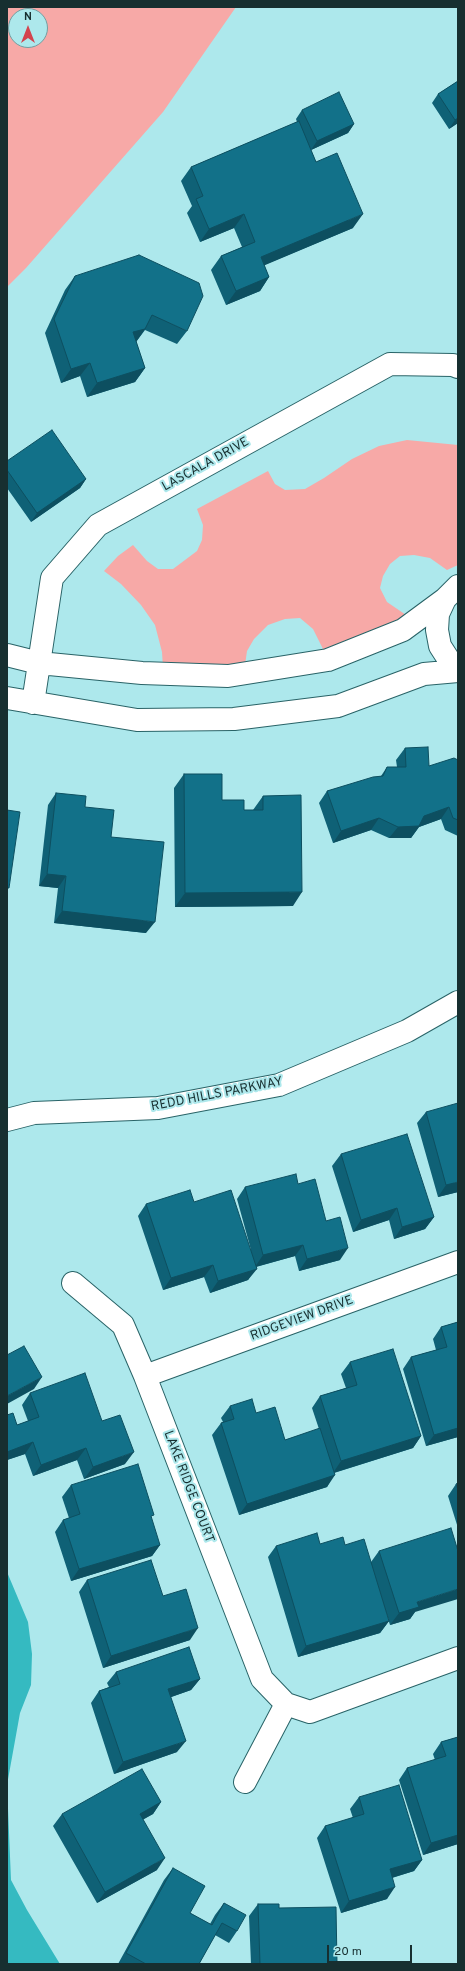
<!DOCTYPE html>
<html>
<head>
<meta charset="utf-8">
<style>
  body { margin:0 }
  #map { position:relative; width:465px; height:1971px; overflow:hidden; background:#ade8ec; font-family:Overpass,sans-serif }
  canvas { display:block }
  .frame { position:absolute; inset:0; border:8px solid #172f30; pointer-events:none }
  .north { position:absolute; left:8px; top:8px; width:40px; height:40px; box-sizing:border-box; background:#ade8ec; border:1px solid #719ea1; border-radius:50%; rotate:0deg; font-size:11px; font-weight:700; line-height:16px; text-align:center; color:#172f30 }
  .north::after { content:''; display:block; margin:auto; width:14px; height:18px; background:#d3434e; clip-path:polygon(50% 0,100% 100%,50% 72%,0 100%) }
  .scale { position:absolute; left:327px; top:1945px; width:85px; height:18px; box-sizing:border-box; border:2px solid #172f30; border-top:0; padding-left:5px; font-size:12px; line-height:14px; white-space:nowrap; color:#172f30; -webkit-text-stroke:3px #ade8ec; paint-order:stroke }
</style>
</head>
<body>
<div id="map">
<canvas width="465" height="1971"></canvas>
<div class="frame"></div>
<div class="north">N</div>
<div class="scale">20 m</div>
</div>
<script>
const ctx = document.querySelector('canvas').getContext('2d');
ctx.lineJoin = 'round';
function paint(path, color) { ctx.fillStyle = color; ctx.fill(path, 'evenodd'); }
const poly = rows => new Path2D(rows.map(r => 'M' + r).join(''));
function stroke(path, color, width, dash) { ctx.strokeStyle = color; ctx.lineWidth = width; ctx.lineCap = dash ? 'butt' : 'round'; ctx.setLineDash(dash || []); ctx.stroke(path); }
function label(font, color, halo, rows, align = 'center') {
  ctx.font = font + ' Overpass,sans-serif'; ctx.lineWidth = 4; ctx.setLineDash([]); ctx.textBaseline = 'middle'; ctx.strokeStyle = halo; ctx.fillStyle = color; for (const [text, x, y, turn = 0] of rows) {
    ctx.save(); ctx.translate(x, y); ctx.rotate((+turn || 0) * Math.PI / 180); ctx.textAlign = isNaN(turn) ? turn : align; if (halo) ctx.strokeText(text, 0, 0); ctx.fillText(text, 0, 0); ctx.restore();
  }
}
const green = poly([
  [7,7,236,7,163,112,26,268,7,287],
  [16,16,40,16,40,40,16,40],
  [407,440,458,445,458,565,447,570,430,558,414,555,400,556,390,564,383,576,380,588,387,602,409,617,324,651,313,629,300,618,285,619,268,625,254,639,247,651,245,665,163,668,162,652,155,625,141,605,121,584,104,571,118,556,133,545,147,561,158,569,173,569,197,551,202,540,203,525,197,509,268,471,275,484,285,490,305,489,324,478,352,459,379,446]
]);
const water = poly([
  [7,1572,28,1622,32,1654,31,1685,20,1713,7,1785,11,1880,27,1910,60,1964,7,1964]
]);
const street = poly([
  [458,586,445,599,438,614,437,630,440,646,449,660,458,667],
  [7,655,39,663,142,673,228,676,328,660,403,630,445,599],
  [7,698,137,720,234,719,338,706,424,674,458,671],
  [33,703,52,578,98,525,390,364,453,365,458,367],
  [73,1283,123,1325,145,1376,262,1679,286,1704,245,1782],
  [145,1376,458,1262],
  [286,1704,310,1712,458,1658]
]);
const secondary = poly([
  [7,1120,34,1113,158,1108,279,1085,407,1031,458,1002]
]);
const wall = poly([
  [458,81,458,123,449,129,432,103,438,94],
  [302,110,354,124,348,133,311,150,316,162,353,228,264,265,269,277,260,291,226,305,211,270,221,256,242,247,234,228,200,242,187,213,192,206,181,181,191,167,297,122,296,119],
  [75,276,187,331,177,344,145,330,136,342,145,368,135,382,87,397,80,376,61,383,45,333,65,290],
  [7,461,86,479,80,488,31,522,7,488],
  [405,748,429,766,458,760,458,836,445,830,441,819,419,827,411,838,389,838,371,830,333,843,319,803,327,791,381,776,387,767,397,767,396,760],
  [184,774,222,800,244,810,253,810,263,796,293,906,175,907,174,788],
  [56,793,85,807,111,837,146,933,54,923,58,888,39,886,48,805],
  [426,1112,458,1192,438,1197,417,1123],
  [341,1154,434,1217,425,1229,394,1239,389,1220,353,1232,332,1166],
  [298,1184,326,1221,340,1260,299,1271,295,1256,256,1267,248,1280,210,1293,204,1277,163,1290,138,1216,146,1204,194,1202,251,1250,237,1199,245,1187],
  [458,1322,458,1437,426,1446,403,1369,411,1357,436,1350,433,1339,441,1327],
  [350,1362,421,1436,413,1448,334,1473,327,1487,239,1515,212,1435,221,1423,223,1422,221,1418,230,1406,285,1440,319,1429,312,1408,320,1396,346,1388,341,1374],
  [30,1393,102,1421,125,1464,84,1479,77,1460,33,1476,25,1454,7,1460,7,1415,17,1425,28,1421,22,1405],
  [458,1483,458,1528,448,1496,456,1484],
  [71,1485,160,1545,152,1556,71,1581,55,1532,63,1520,69,1518,62,1497],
  [345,1545,371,1562,379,1551,415,1612,410,1619,390,1625,376,1581,389,1621,380,1633,298,1657,268,1557,276,1546],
  [87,1580,163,1596,190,1640,103,1668,79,1592],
  [116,1672,200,1679,191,1690,171,1697,177,1752,114,1774,91,1703,99,1691,109,1687,107,1683],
  [458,1737,458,1844,423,1855,399,1780,407,1768,435,1760,433,1754,441,1742],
  [359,1797,422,1860,414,1871,392,1878,387,1899,341,1913,317,1838,325,1826,353,1818,350,1809],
  [161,1802,153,1814,143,1819,157,1870,97,1903,53,1826,62,1814],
  [173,1868,190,1913,210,1924,215,1915,224,1903,237,1931,229,1943,215,1935,199,1964,118,1964,164,1880],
  [258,1904,279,1908,337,1964,251,1964,249,1916]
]);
const shadedWall = poly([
  [458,118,458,123,449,129,455,120],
  [354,124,348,133,311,150,317,141],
  [244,214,234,228,200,242,209,229],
  [363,214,353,228,251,271,261,257],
  [269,277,260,291,226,305,236,291],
  [145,329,136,342,133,332],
  [90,363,80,376,61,383,71,369],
  [145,368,135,382,87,397,97,383],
  [86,479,80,488,31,522,37,513],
  [449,807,441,819,419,827,411,838,389,838,398,827,424,816],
  [379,818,371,830,333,843,341,831],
  [47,874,66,876,58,888,39,886],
  [302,892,293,906,175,907,185,893],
  [62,911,155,922,146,933,54,923],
  [458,1182,458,1192,438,1197,446,1185],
  [397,1208,389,1220,353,1232,361,1220],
  [434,1217,425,1229,394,1239,402,1227],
  [303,1245,295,1256,255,1267,263,1255],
  [348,1248,340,1260,299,1271,307,1259],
  [213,1265,204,1277,163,1290,171,1278],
  [257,1269,248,1280,210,1293,218,1281],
  [42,1377,34,1389,7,1404,7,1396],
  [458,1428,458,1437,426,1446,434,1435],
  [421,1436,413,1448,333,1473,341,1461],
  [33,1442,25,1454,7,1460,7,1452],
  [86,1448,77,1460,33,1476,41,1465],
  [134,1452,125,1464,84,1479,93,1467],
  [335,1475,327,1487,239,1515,247,1504],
  [160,1545,152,1556,71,1581,79,1569],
  [458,1589,458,1599,415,1612,410,1619,390,1625,399,1613,417,1602],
  [389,1621,380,1633,298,1657,306,1646],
  [198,1628,190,1640,103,1668,111,1656],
  [200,1679,191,1690,160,1701,168,1689],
  [186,1741,177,1752,114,1774,123,1762],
  [161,1802,153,1814,132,1826,140,1814],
  [458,1835,458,1844,423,1855,431,1843],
  [165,1858,157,1870,97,1903,105,1892],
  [422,1860,414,1871,381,1881,390,1869],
  [395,1887,387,1899,341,1913,349,1901]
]);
const building = poly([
  [458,81,458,118,455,120,438,94,458,81],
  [339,92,354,124,317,141,302,110,339,92],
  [299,121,316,162,337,153,363,214,261,257,269,277,236,291,221,256,255,242,244,214,209,229,196,199,203,196,191,167,299,121],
  [139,255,199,283,203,296,187,331,152,315,145,329,133,332,145,368,97,383,90,363,71,369,54,319,75,276,139,255],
  [52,430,86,479,37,513,7,470,7,461,52,430],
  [428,747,429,766,454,758,458,760,458,820,453,818,449,807,424,816,419,826,398,827,379,818,341,831,327,791,373,777,383,776,387,767,406,767,405,748,428,747],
  [184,774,222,774,222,800,244,800,244,810,263,810,263,796,301,795,302,892,185,893,184,774],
  [56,793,86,796,85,807,114,810,111,837,164,842,155,922,62,911,66,876,47,874,56,793],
  [7,810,20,812,9,888,7,888,7,810],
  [458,1103,458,1182,446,1185,426,1112,458,1103],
  [407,1134,434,1217,402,1227,397,1208,361,1220,341,1154,407,1134],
  [296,1174,298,1184,315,1179,326,1221,340,1217,348,1248,307,1259,303,1245,263,1255,245,1187,296,1174],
  [190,1190,194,1202,231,1190,257,1269,218,1281,213,1265,171,1278,146,1204,190,1190],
  [458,1322,458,1428,434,1435,411,1357,447,1347,441,1327,458,1322],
  [24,1346,42,1377,7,1396,7,1355,24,1346],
  [393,1349,421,1436,341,1461,320,1396,357,1385,350,1362,393,1349],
  [85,1373,102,1421,120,1415,134,1452,93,1467,86,1448,41,1465,33,1442,7,1452,7,1415,13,1413,17,1425,39,1417,30,1393,85,1373],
  [252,1399,256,1413,275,1407,285,1440,320,1428,335,1475,247,1504,221,1423,234,1419,230,1406,252,1399],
  [138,1464,154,1515,151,1516,160,1545,79,1569,63,1520,80,1514,71,1485,138,1464],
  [458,1483,458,1490,456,1484,458,1483],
  [451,1528,458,1551,458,1589,417,1602,419,1607,399,1613,379,1551,451,1528],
  [317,1533,320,1544,343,1537,345,1545,364,1539,389,1621,306,1646,276,1546,317,1533],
  [151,1560,163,1596,186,1589,198,1628,111,1656,87,1580,151,1560],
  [189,1647,200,1679,168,1689,186,1741,123,1762,99,1691,120,1684,116,1672,189,1647],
  [458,1737,458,1835,431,1843,407,1768,446,1756,441,1742,458,1737],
  [142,1769,161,1802,140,1814,165,1858,105,1892,62,1814,142,1769],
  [399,1785,422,1860,390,1869,395,1887,349,1901,325,1826,364,1814,359,1797,399,1785],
  [173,1868,205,1886,190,1913,212,1925,224,1903,246,1915,237,1931,222,1923,199,1964,146,1964,126,1953,173,1868],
  [258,1904,279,1904,279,1908,336,1907,337,1964,260,1964,258,1904]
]);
const streetNames = [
  ["LASCALA DRIVE",206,465,-29],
  ["REDD HILLS PARKWAY",217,1095,-11],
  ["RIDGEVIEW DRIVE",302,1319,-20],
  ["LAKE RIDGE COURT",188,1487,69]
];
paint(green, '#f7a9a7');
paint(water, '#35bac1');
stroke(street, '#296367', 24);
stroke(secondary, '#296367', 24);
stroke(street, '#fff', 22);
stroke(secondary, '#fff', 22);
paint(wall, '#0f6176');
paint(shadedWall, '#0d4f60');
paint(building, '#127189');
stroke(building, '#0d4f60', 1);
label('13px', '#172f30', '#ade8ec', streetNames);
</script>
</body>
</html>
